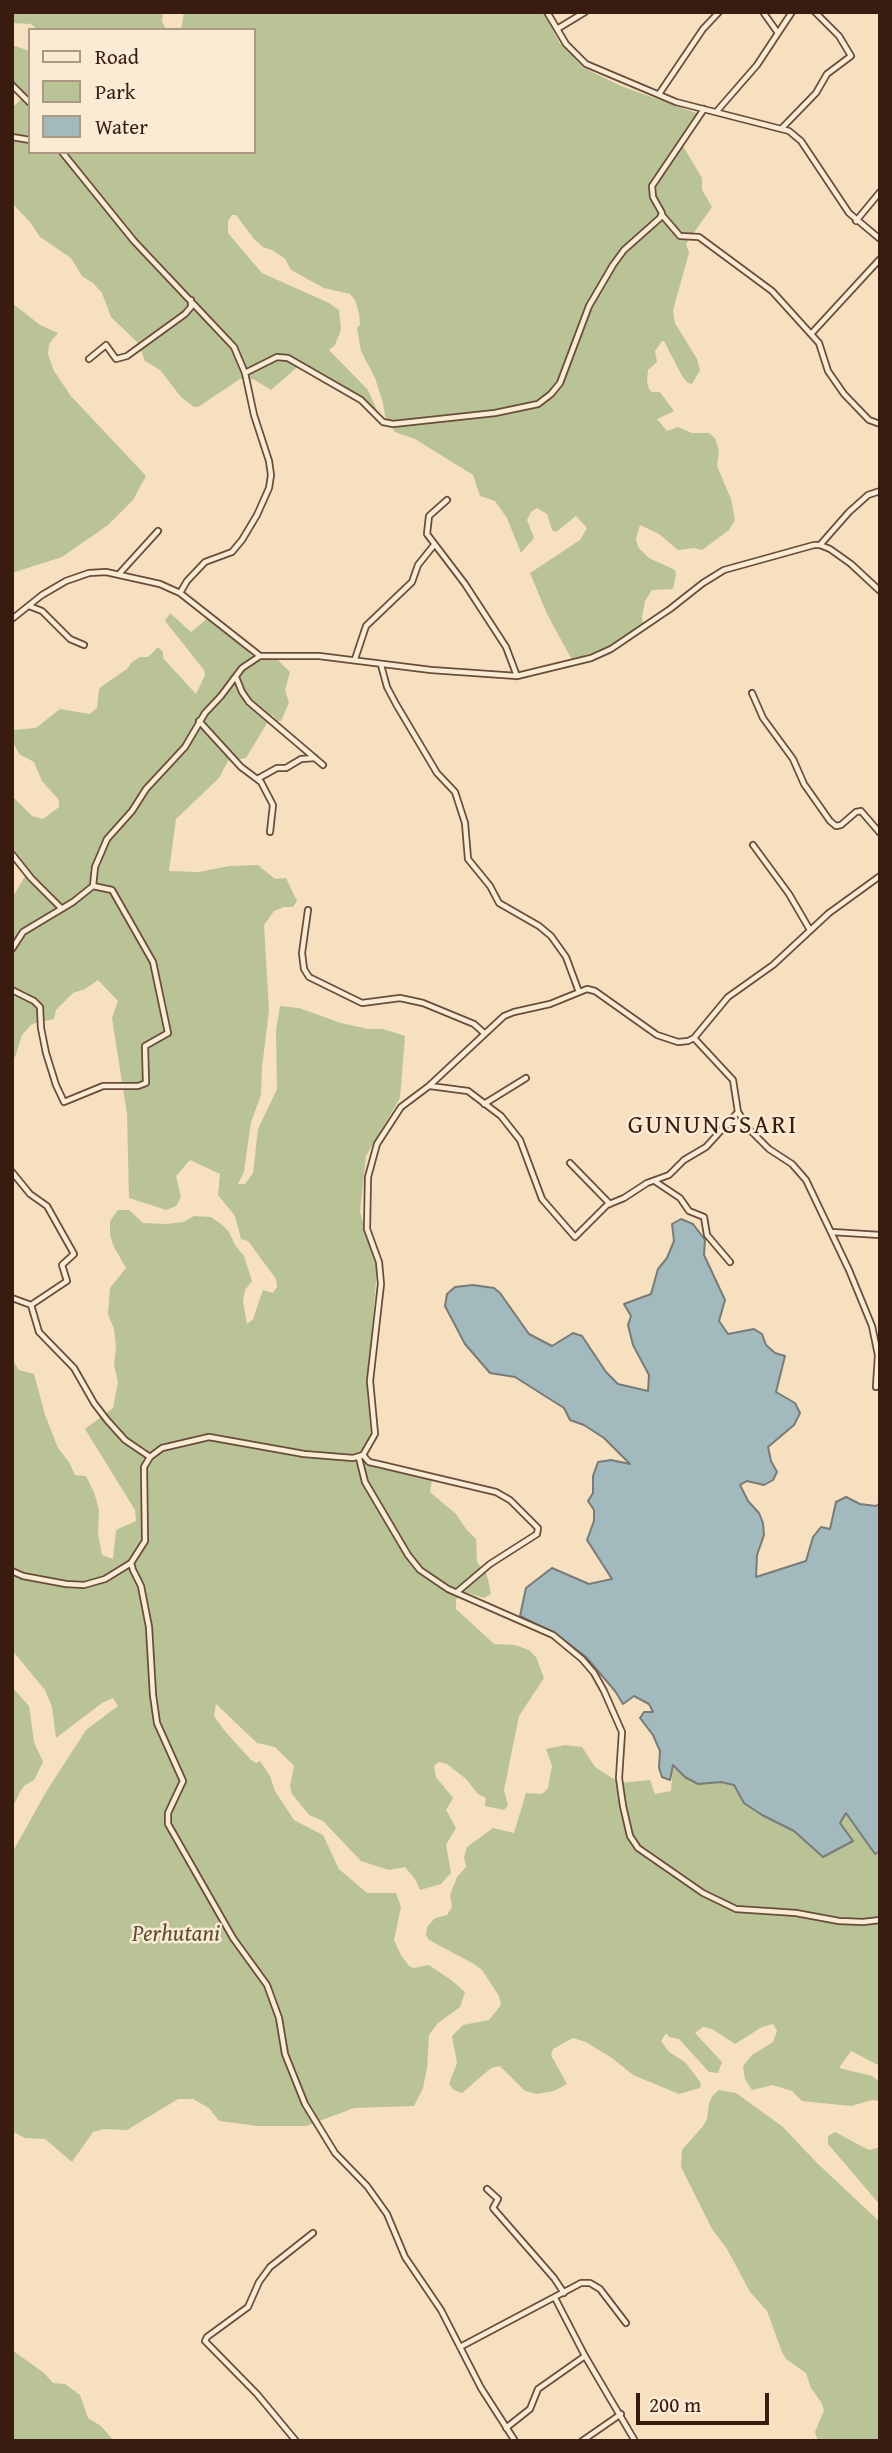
<!DOCTYPE html>
<html>
<head>
<meta charset="utf-8">
<style>
  body { margin:0 }
  #map { position:relative; width:892px; height:2453px; overflow:hidden; background:#f7e0bf; font-family:"Gentium Book Plus",serif }
  canvas { display:block }
  .frame { position:absolute; inset:0; border:14px solid #391c0f; pointer-events:none }
  .legend { position:absolute; left:28px; top:28px; width:228px; height:126px; box-sizing:border-box; background:#faebd5; border:2px solid #ad9886; margin:0; padding:9px 12px; list-style:none; font-size:21px; color:#391c0f }
  .legend li { display:flex; align-items:center; gap:14px; height:35px }
  .legend b { width:35px; border:2px solid #ad9886 }
  .scale { position:absolute; left:636px; top:2393px; width:133px; height:32px; box-sizing:border-box; border:4px solid #391c0f; border-top:0; padding-left:9px; font-size:21px; line-height:24px; white-space:nowrap; color:#391c0f; -webkit-text-stroke:5px #faebd5; paint-order:stroke }
</style>
</head>
<body>
<div id="map">
<canvas width="892" height="2453"></canvas>
<div class="frame"></div>
<ul class="legend">
<li><b style="height:9px;background:#faebd5"></b>Road</li>
<li><b style="height:19px;background:#b9c395"></b>Park</li>
<li><b style="height:19px;background:#a2babd"></b>Water</li>
</ul>
<div class="scale">200 m</div>
</div>
<script>
const ctx = document.querySelector('canvas').getContext('2d');
ctx.lineJoin = 'round';
function paint(path, color) { ctx.fillStyle = color; ctx.fill(path, 'evenodd'); }
const poly = rows => new Path2D(rows.map(r => 'M' + r).join(''));
function stroke(path, color, width, dash) { ctx.strokeStyle = color; ctx.lineWidth = width; ctx.lineCap = dash ? 'butt' : 'round'; ctx.setLineDash(dash || []); ctx.stroke(path); }
function label(font, color, halo, rows, align = 'center') {
  ctx.font = font + ' "Gentium Book Plus",serif'; ctx.lineWidth = 5; ctx.setLineDash([]); ctx.textBaseline = 'middle'; ctx.strokeStyle = halo; ctx.fillStyle = color; for (const [text, x, y, turn = 0] of rows) {
    ctx.save(); ctx.translate(x, y); ctx.rotate((+turn || 0) * Math.PI / 180); ctx.textAlign = isNaN(turn) ? turn : align; if (halo) ctx.strokeText(text, 0, 0); ctx.fillText(text, 0, 0); ctx.restore();
  }
}
const green = poly([
  [12,12,163,12,162,21,166,30,38,30,31,24,12,23],
  [184,12,543,12,559,42,584,68,621,86,699,114,680,141,702,178,702,190,712,207,686,244,689,253,673,310,675,323,697,359,700,370,692,384,688,383,682,376,664,341,662,341,655,351,657,362,648,370,647,382,649,389,652,392,660,392,674,411,657,419,667,431,678,427,692,433,709,433,715,438,719,450,717,466,731,499,735,520,729,530,702,550,694,548,678,550,659,534,640,525,636,539,638,547,649,558,675,570,676,574,673,589,652,590,645,601,642,617,643,626,614,645,572,660,547,614,530,573,580,540,587,528,576,516,556,532,552,530,547,514,537,508,531,512,527,520,534,538,521,553,507,518,495,501,480,496,473,475,415,439,395,432,385,416,383,403,375,378,361,351,357,328,360,325,359,313,355,300,350,294,324,288,291,270,285,259,274,251,263,247,254,239,236,215,232,215,228,221,228,233,262,273,329,303,339,310,341,330,335,345,329,350,368,390,379,415,364,400,339,387,302,363,271,390,253,379,240,379,198,407,194,407,181,397,160,370,145,361,139,344,111,317,102,293,93,283,82,276,71,258,40,237,30,222,12,203,12,108,25,95,12,81,12,45,30,51,30,152,254,152,254,30,181,30],
  [12,303,40,325,58,333,49,344,48,354,54,371,71,396,146,476,133,500,108,525,62,557,12,573],
  [170,613,191,632,209,617,241,644,251,655,259,661,275,657,290,672,285,690,289,703,281,721,277,721,272,715,246,758,228,761,219,778,176,819,169,871,199,872,229,866,258,865,275,879,286,878,297,901,293,907,284,907,274,911,264,925,269,1011,262,1067,261,1095,251,1122,244,1172,238,1184,245,1184,253,1173,258,1129,277,1089,276,1030,280,1006,299,1008,341,1023,368,1029,383,1029,405,1036,400,1098,366,1156,360,1212,377,1269,367,1392,371,1436,359,1455,367,1465,432,1480,430,1492,456,1514,466,1529,476,1539,477,1562,487,1575,491,1594,484,1598,462,1591,456,1600,456,1609,494,1644,515,1645,529,1650,536,1657,544,1678,519,1716,504,1790,508,1805,504,1810,485,1806,486,1798,478,1794,466,1779,447,1764,439,1762,434,1766,436,1777,453,1798,446,1810,456,1828,446,1845,451,1873,441,1884,420,1890,415,1879,405,1867,389,1870,361,1861,323,1821,309,1815,292,1794,290,1786,294,1766,275,1747,257,1743,216,1704,214,1716,224,1730,251,1760,256,1763,260,1761,270,1776,275,1791,294,1820,323,1835,339,1869,367,1893,396,1893,401,1907,394,1940,401,1955,409,1966,414,1968,429,1965,451,1980,465,1992,460,2007,437,2024,429,2035,427,2068,423,2088,414,2106,354,2108,306,2126,258,2126,219,2121,209,2108,193,2099,178,2099,127,2130,104,2129,93,2132,72,2162,45,2139,25,2138,12,2131,12,1853,46,1792,86,1730,118,1706,113,1698,102,1703,56,1738,52,1707,45,1690,12,1650,12,1359,19,1370,34,1374,45,1415,58,1448,69,1462,75,1475,86,1476,94,1492,99,1510,98,1534,102,1555,113,1559,116,1530,136,1521,135,1510,85,1429,113,1408,118,1382,114,1365,116,1347,114,1329,108,1314,110,1288,126,1268,114,1247,110,1235,110,1221,118,1210,129,1210,143,1223,167,1224,183,1222,194,1216,211,1217,221,1224,229,1232,235,1245,244,1256,252,1281,245,1290,243,1301,247,1324,253,1319,263,1290,273,1293,277,1287,276,1279,248,1241,241,1239,235,1216,218,1195,220,1174,190,1160,176,1176,181,1197,176,1206,166,1210,129,1198,127,1114,112,1018,118,1001,98,980,85,989,73,993,56,1010,54,1019,32,1024,22,1035,15,1057,12,1057,12,898,24,878,31,872,12,847,12,796,32,816,43,819,59,807,59,800,42,781,34,762,19,754,13,742,12,730,36,728,60,709,90,714,97,708,99,689,105,684,127,669,132,662,140,657,148,657,158,647,163,652,163,658,196,694,205,675,204,670,165,621],
  [12,1687,29,1706,34,1742,43,1762,34,1780,25,1785,20,1792,12,1809],
  [565,1745,582,1747,595,1767,620,1783,650,1780,655,1794,671,1791,673,1765,685,1777,698,1784,721,1782,734,1785,744,1803,762,1815,794,1831,823,1857,846,1813,874,1854,880,1851,880,2066,851,2051,839,2068,872,2076,880,2082,880,2101,872,2100,851,2106,802,2101,792,2091,773,2085,752,2090,745,2079,743,2066,752,2055,773,2042,777,2031,773,2024,762,2027,735,2044,712,2029,703,2027,695,2033,722,2062,718,2073,709,2072,679,2039,669,2037,666,2033,661,2041,669,2052,685,2062,701,2083,700,2088,679,2094,633,2075,612,2058,586,2042,573,2038,553,2049,551,2055,567,2084,554,2091,537,2094,525,2091,500,2066,491,2068,462,2093,454,2090,449,2084,457,2063,452,2036,463,2025,489,2020,501,2005,499,1996,482,1970,474,1964,429,1940,426,1935,427,1927,435,1918,447,1915,452,1907,450,1895,457,1877,466,1867,464,1857,467,1847,493,1828,514,1833,526,1793,542,1794,548,1788,552,1766,546,1749],
  [719,2090,736,2093,783,2127,817,2163,880,2222,880,2441,818,2441,815,2432,824,2410,821,2402,811,2388,806,2373,786,2359,782,2352,767,2311,750,2292,727,2249,712,2229,681,2167,682,2150,703,2126,707,2119,709,2103,713,2095],
  [835,2132,869,2150,880,2147,880,2205,828,2144,828,2136],
  [12,2350,44,2373,53,2383,65,2384,80,2395,88,2418,101,2426,114,2441,12,2441]
]);
const water = poly([
  [681,1219,693,1224,705,1240,704,1255,725,1300,719,1321,728,1334,754,1329,762,1334,766,1345,775,1353,785,1356,776,1392,795,1403,800,1413,794,1425,768,1447,771,1461,777,1472,773,1480,764,1485,747,1481,740,1485,748,1501,759,1513,763,1523,764,1535,757,1555,756,1577,806,1561,813,1537,821,1527,830,1529,836,1502,846,1497,860,1504,876,1506,880,1503,880,1851,875,1854,846,1813,840,1823,853,1841,823,1857,794,1831,762,1815,744,1803,734,1785,721,1782,698,1784,685,1777,673,1765,670,1780,662,1777,659,1768,660,1751,653,1735,640,1718,644,1712,653,1712,649,1704,634,1696,623,1704,615,1691,586,1657,556,1634,520,1616,526,1588,552,1568,589,1584,612,1579,587,1540,594,1521,594,1510,588,1501,593,1493,593,1476,598,1462,611,1460,630,1464,604,1438,584,1425,570,1420,564,1408,515,1377,490,1373,465,1344,445,1306,447,1294,455,1287,473,1285,494,1288,500,1293,529,1334,552,1346,573,1333,582,1336,606,1372,618,1384,648,1391,649,1375,633,1345,628,1325,631,1316,624,1304,651,1294,658,1269,667,1258,674,1241,672,1224,681,1219]
]);
const minor = poly([
  [547,12,566,44,586,64,676,102,789,131,801,141,849,213,880,239],
  [763,12,778,33],
  [557,29,585,12],
  [12,85,30,103],
  [659,94,703,29,719,12],
  [717,111,757,65,792,12],
  [782,128,816,93,827,74,851,56,839,36,815,12],
  [12,137,30,140],
  [62,152,134,241,234,347,245,373,254,415,269,461,271,475,269,488,257,515,242,540,232,552,205,562,187,581,180,593],
  [662,215,680,236,699,237,772,291,819,343,828,371,844,394,869,420,880,424],
  [856,221,880,192],
  [811,334,880,259],
  [89,359,106,345,116,359,127,356,185,314,191,307,191,300],
  [245,373,277,357,288,358,361,400,383,422,393,424,495,413,538,404,551,394,560,383,589,306,613,265,624,250,660,218,662,213,653,197,652,186,704,109],
  [447,500,429,516,427,534,465,584,506,647,517,676],
  [820,545,849,512,868,495,880,491],
  [119,574,158,531],
  [29,606,42,611,70,639,84,645],
  [12,619,42,595,66,581,89,573,106,572,160,584,180,593,260,656,319,656,431,670,517,676,591,658,611,649,670,609,703,583,724,570,814,545,820,545,830,549,851,564,880,591],
  [355,659,366,626,412,582,418,565,434,545],
  [381,665,387,687,396,704,437,773,455,792,465,823,468,859,490,886,499,903,539,926,551,936,566,957,579,992],
  [236,677,242,692,249,702,323,765],
  [752,693,763,718,793,759,804,784,830,821,836,826,841,825,856,812,861,811,880,833],
  [199,721,241,767,261,782,273,805,270,832],
  [259,778,277,768,286,768,301,759,315,758],
  [753,845,789,894,810,930],
  [12,854,31,878,61,908],
  [308,910,302,953,304,969,309,977,362,1003,400,998,423,1003,474,1024,484,1033],
  [12,949,23,932,73,902,93,886,95,867,107,839,132,811,146,789,185,747,205,713,221,696,242,668,260,656],
  [12,990,34,1001,40,1007,41,1028,46,1053,56,1085,64,1102,103,1086,138,1086,146,1083,145,1046,168,1033,153,962,112,890,93,886],
  [694,1038,733,1080,738,1112,749,1129,769,1149,792,1164,806,1180,849,1270,872,1326,878,1355,876,1387],
  [430,1086,468,1091,501,1116,520,1140,542,1199,575,1237,607,1205,624,1198,647,1183,669,1175,684,1160,706,1147,738,1112],
  [484,1104,526,1078],
  [570,1163,610,1204],
  [12,1172,30,1194,47,1206,74,1254,62,1265,67,1281,31,1305],
  [656,1182,680,1198,689,1211,704,1217,707,1235,730,1262],
  [832,1232,880,1235],
  [12,1298,31,1305,39,1332,74,1368,94,1403,107,1420,125,1440,150,1457],
  [363,1455,369,1462,378,1464,496,1492,510,1500,538,1528,537,1534,490,1564,457,1592],
  [359,1458,365,1482,408,1555,420,1570,448,1589,553,1635,582,1659,594,1673,604,1691,622,1732,619,1778,623,1806,630,1836,638,1848,703,1893,736,1909,796,1913,839,1921,863,1922,880,1920],
  [131,1563,133,1570,141,1586,149,1627,153,1695,157,1723,183,1781,168,1813,168,1824,233,1938,267,1985,279,2018,285,2054,305,2104,335,2153,367,2186,387,2214,405,2257,441,2310,481,2388,515,2441],
  [12,1571,23,1576,66,1584,84,1585,105,1579,131,1563,145,1541,144,1467,150,1457,162,1448,209,1437,304,1454,353,1458,363,1455,375,1434,370,1381,381,1284,379,1262,367,1229,368,1177,377,1144,401,1107,429,1086,504,1016,514,1012,550,1004,587,989,595,991,657,1035,678,1042,688,1041,694,1038,728,997,773,965,829,913,880,876],
  [487,2189,498,2199,493,2208,554,2278,564,2293],
  [555,2298,585,2356,635,2441],
  [462,2346,581,2283,590,2283,600,2289,626,2323],
  [506,2428,530,2409,538,2389,585,2356],
  [296,2441,257,2394,205,2341,207,2337,248,2307,259,2282,270,2267,313,2233],
  [582,2441,621,2414]
]);
const parkNames = [
  ["Perhutani",176,1935]
];
const quarterNames = [
  ["GUNUNGSARI",713,1126]
];
paint(green, '#b9c395');
paint(water, '#a2babd');
stroke(water, '#787b77', 2);
stroke(minor, '#684d3b', 8);
stroke(minor, '#faebd5', 4.5);
label('italic 23px', '#5f4e37', '#faebd5', parkNames);
ctx.letterSpacing = '2px';
label('26px', '#391c0f', '#faebd5', quarterNames);
ctx.letterSpacing = '0px';
</script>
</body>
</html>
